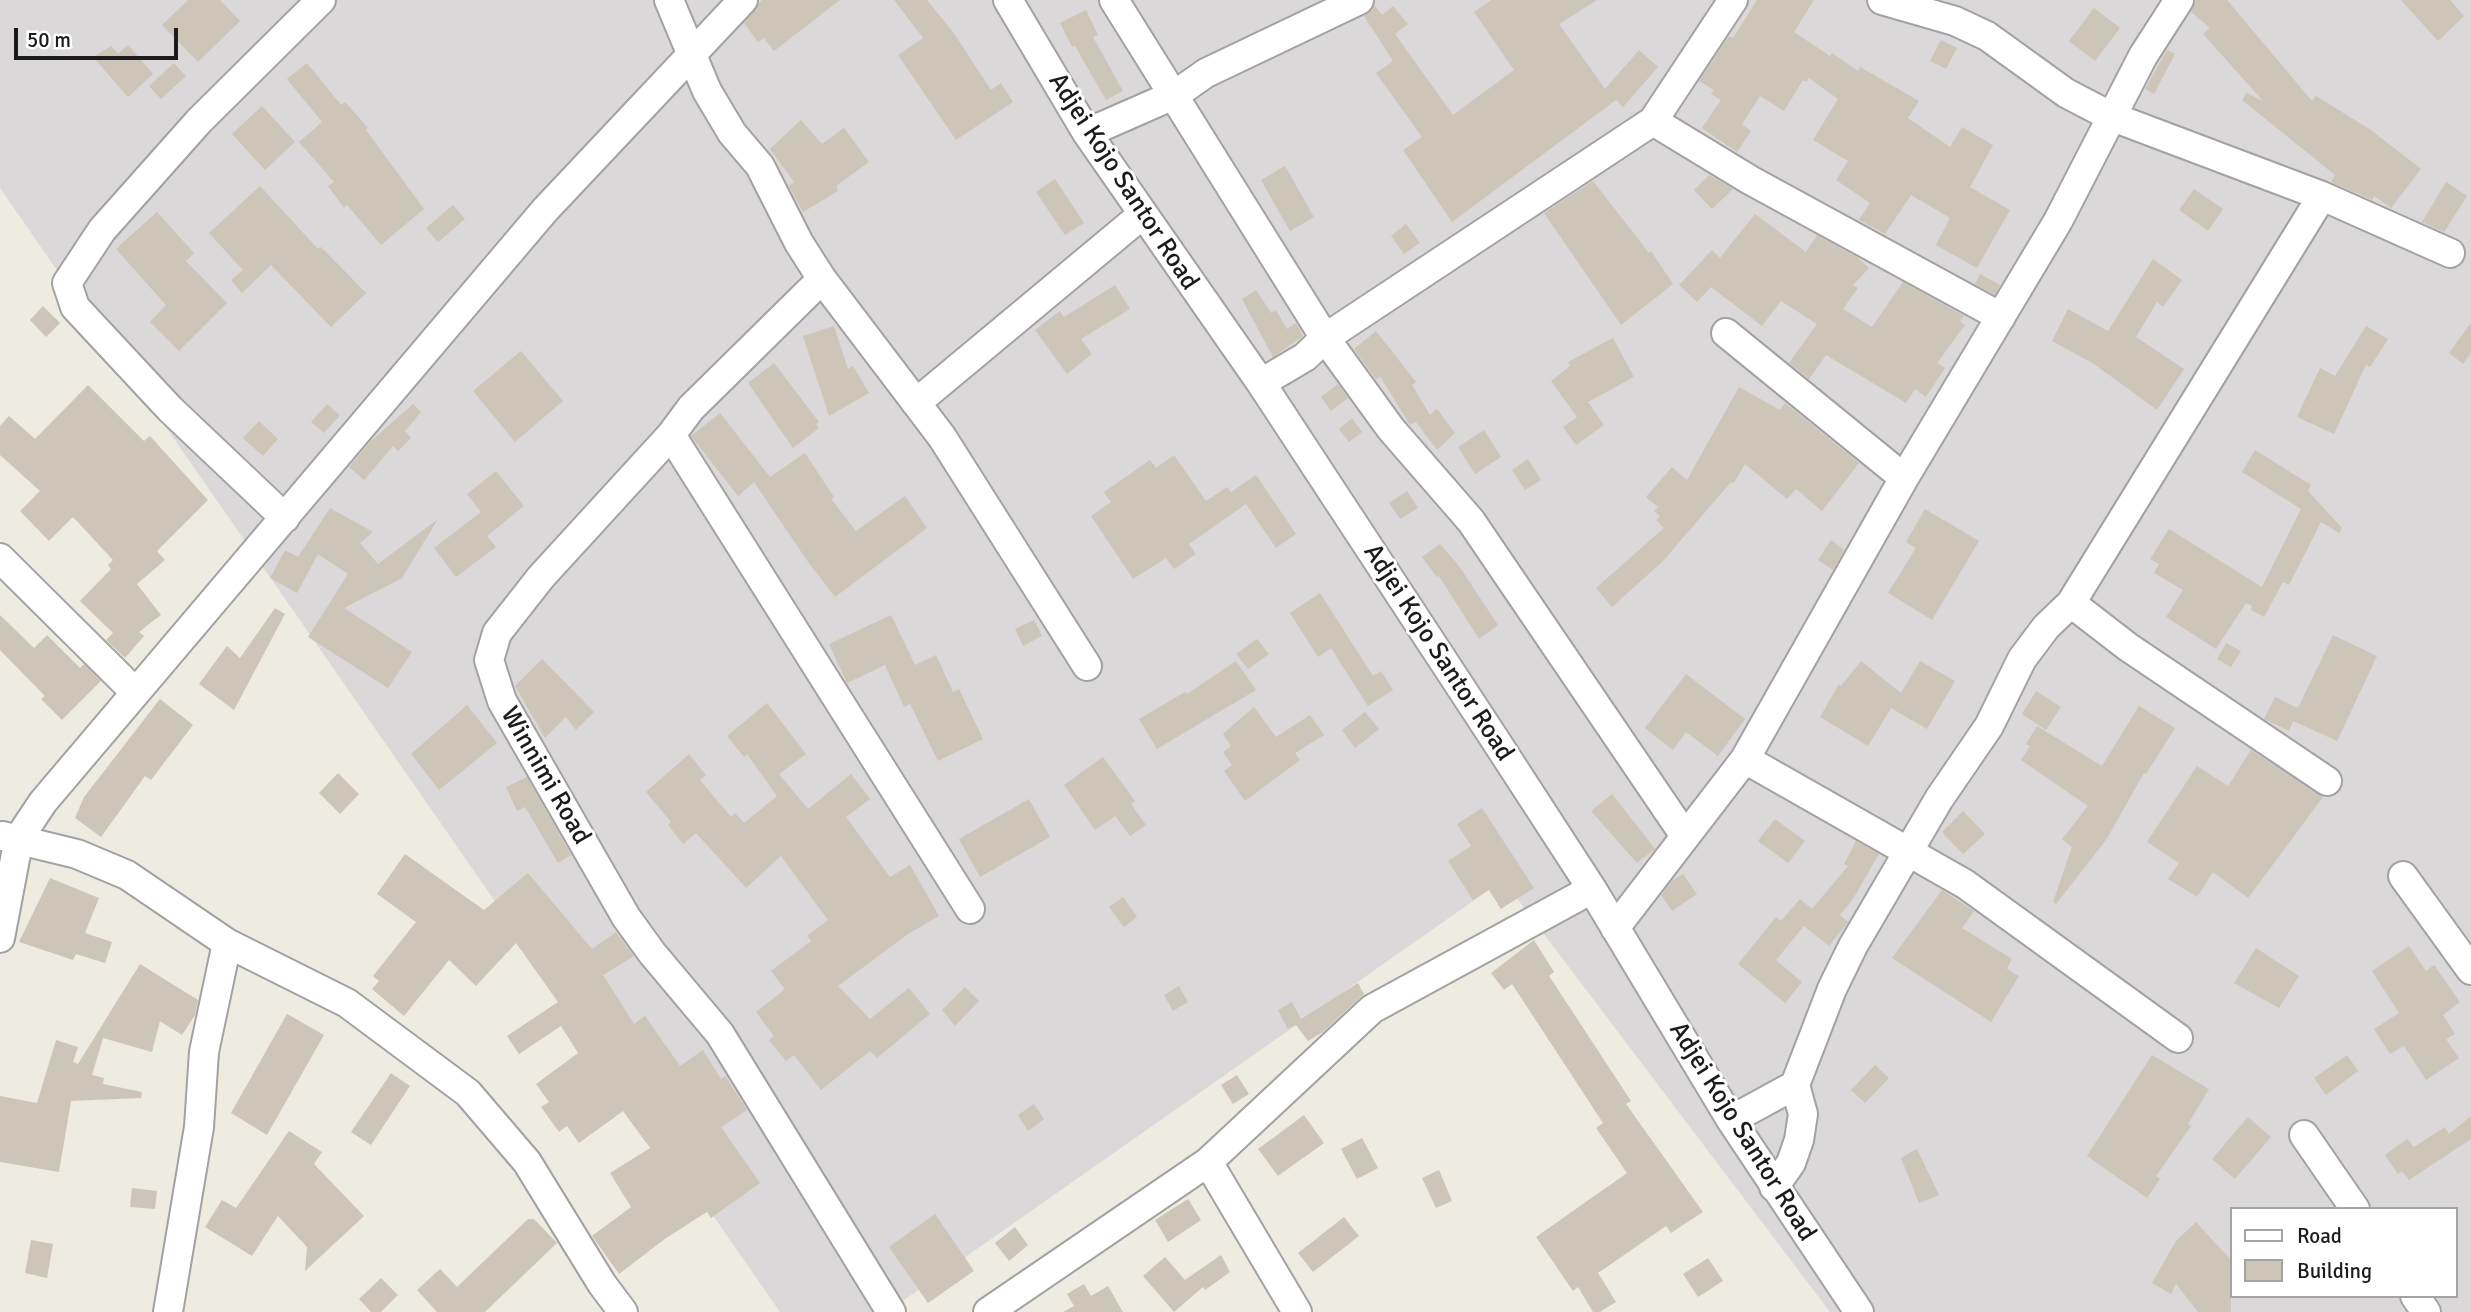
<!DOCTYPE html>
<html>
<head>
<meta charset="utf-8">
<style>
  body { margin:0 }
  #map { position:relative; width:2471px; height:1312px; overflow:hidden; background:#eeebe0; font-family:Signika,sans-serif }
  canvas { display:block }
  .legend { position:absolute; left:2230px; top:1207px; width:228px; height:91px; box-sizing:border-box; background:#fff; border:2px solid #a4a4a4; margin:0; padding:9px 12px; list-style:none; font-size:21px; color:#1b1b1b }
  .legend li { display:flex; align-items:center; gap:14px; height:35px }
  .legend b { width:35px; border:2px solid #a4a4a4 }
  .scale { position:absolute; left:14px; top:28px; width:164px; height:32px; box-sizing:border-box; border:4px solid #1b1b1b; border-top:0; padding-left:9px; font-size:21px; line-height:24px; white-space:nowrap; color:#1b1b1b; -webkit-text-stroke:5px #fff; paint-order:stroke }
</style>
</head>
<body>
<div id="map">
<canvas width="2471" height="1312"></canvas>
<ul class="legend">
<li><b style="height:9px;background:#fff"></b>Road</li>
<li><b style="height:19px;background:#cec5b9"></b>Building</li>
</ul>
<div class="scale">50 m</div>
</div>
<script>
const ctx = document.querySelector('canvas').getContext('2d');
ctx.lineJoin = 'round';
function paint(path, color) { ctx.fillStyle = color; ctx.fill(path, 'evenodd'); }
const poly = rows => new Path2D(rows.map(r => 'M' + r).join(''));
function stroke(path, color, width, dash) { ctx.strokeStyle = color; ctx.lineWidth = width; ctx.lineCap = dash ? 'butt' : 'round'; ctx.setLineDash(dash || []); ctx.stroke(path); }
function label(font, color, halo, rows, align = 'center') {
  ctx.font = font + ' Signika,sans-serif'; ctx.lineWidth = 6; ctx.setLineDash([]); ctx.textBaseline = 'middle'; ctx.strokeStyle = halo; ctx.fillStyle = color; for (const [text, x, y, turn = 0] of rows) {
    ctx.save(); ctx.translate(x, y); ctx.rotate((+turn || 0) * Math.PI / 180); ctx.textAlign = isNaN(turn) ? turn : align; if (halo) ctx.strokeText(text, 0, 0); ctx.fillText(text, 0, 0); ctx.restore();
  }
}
const residential = poly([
  [0,0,2471,0,2471,1312,1830,1312,1503,880,887,1312,780,1312,0,188],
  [2231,1209,2455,1209,2455,1296,2231,1296]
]);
const building = poly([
  [188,0,220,0,240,21,198,62,162,25],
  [762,0,840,0,774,51,764,38,758,42,744,23],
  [894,0,927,0,953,32,991,90,1001,83,1013,102,956,140,898,55,923,38],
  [1491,0,1597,0,1559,24,1605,89,1639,50,1658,67,1623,107,1616,100,1452,222,1403,150,1422,137,1376,73,1393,61,1364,16,1374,5,1382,15,1393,6,1408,24,1395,34,1453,115,1514,70,1474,12],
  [1757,0,1814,0,1794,32,1830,56,1832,53,1858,71,1860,67,1919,101,1908,118,1950,147,1962,127,1993,145,1970,187,2010,210,1977,268,1936,245,1950,218,1911,195,1885,234,1859,220,1870,203,1836,180,1848,161,1813,140,1838,99,1809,78,1806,82,1803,80,1784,111,1760,96,1742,124,1751,131,1737,152,1702,128,1721,100,1711,94,1714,90,1699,81,1729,36,1733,38],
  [2196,0,2227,0,2312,101,2316,96,2371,130,2421,169,2391,208,2374,196,2372,200,2331,182,2335,175,2242,100,2247,93,2264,102,2203,34,2210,28,2191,12],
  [2401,0,2450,0,2464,16,2438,41],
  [2094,8,2120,28,2095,61,2069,41],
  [1086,10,1098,35,1093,37,1123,91,1106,100,1075,46,1072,47,1060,23],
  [1941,40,1957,48,1946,69,1930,61],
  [128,45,153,74,128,97,93,57,111,46,118,54],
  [2167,50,2175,54,2154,94,2145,89],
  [174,63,186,76,161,99,149,86],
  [307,63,341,105,345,102,368,128,366,130,424,209,381,245,347,205,344,208,328,186,334,182,299,142,322,122,287,79],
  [262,106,295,142,265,170,232,134],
  [801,120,822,144,844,128,869,162,836,186,838,191,803,212,789,186,794,182,770,149],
  [1285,166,1314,217,1290,231,1261,180],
  [1709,175,1733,189,1712,209,1694,190],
  [1055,179,1084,223,1065,235,1036,192],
  [1593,181,1649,253,1651,251,1673,284,1621,325,1544,213],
  [2446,182,2467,196,2444,232,2422,222],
  [260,186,318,249,321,247,366,293,331,327,271,265,242,293,231,280,243,270,209,233],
  [2194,189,2223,209,2208,231,2179,210],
  [453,205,465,219,438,242,426,228],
  [157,212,194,253,186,261,227,303,179,351,150,322,166,305,116,249],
  [1755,214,1806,252,1817,235,1858,258,1869,268,1853,285,1858,288,1843,309,1872,327,1903,282,1964,316,1960,322,1965,325,1937,363,1945,368,1926,397,1915,389,1906,403,1826,355,1809,379,1789,363,1817,324,1781,301,1762,326,1711,287,1697,302,1679,285,1712,250,1720,258],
  [1406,224,1420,243,1404,254,1391,236],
  [2153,259,2182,280,2163,307,2157,302,2136,337,2184,369,2157,410,2094,364,2052,341,2068,309,2108,331],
  [1980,274,2000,285,1995,295,1975,284],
  [1115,285,1130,309,1081,339,1092,354,1067,374,1035,330,1060,311,1064,317],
  [1256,290,1271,313,1276,310,1287,329,1296,323,1303,336,1273,357,1242,299],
  [43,306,60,323,46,337,30,320],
  [2471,323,2471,353,2463,364,2449,353],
  [834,326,848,369,853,366,869,393,829,416,803,336],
  [2366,326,2388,339,2370,367,2366,365,2334,434,2297,417,2320,368,2335,376],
  [1376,331,1416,382,1412,385,1430,415,1437,409,1455,433,1437,450,1416,422,1410,425,1380,376,1376,379,1354,349],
  [1613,338,1634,377,1588,402,1604,425,1576,445,1563,427,1577,417,1551,381,1570,366,1568,362],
  [521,351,563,401,515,442,473,391],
  [774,363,819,422,816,424,819,428,793,448,748,383],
  [1338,384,1348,398,1331,411,1321,397],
  [88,385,144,441,150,436,208,500,157,551,165,560,137,584,161,615,139,632,144,636,125,658,106,640,113,633,80,601,111,569,108,565,113,560,73,517,49,541,20,511,40,491,0,455,0,426,9,416,35,439],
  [1739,387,1780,410,1785,403,1859,463,1822,511,1796,489,1787,499,1745,464,1734,483,1731,482,1663,561,1612,607,1596,588,1664,528,1656,520,1660,516,1654,511,1658,507,1646,497,1672,467,1687,480],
  [327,404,340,415,324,433,311,422],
  [413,404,421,412,405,431,411,438,398,451,393,446,364,480,349,467,371,441],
  [720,413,770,477,805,453,834,497,831,499,856,531,905,496,927,528,835,597,806,559,754,482,738,496,691,436],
  [1352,418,1362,432,1349,442,1339,429],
  [259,421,278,439,263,456,243,438],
  [1484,430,1501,457,1475,474,1458,447],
  [2255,450,2311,485,2308,491,2342,528,2339,533,2321,522,2289,585,2283,582,2264,617,2251,610,2252,606,2246,603,2216,649,2166,617,2183,590,2154,573,2159,564,2150,559,2169,529,2262,587,2301,509,2242,472],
  [1174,455,1206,501,1227,487,1231,492,1256,475,1296,534,1276,548,1246,504,1189,544,1196,554,1174,569,1166,558,1133,579,1091,516,1111,502,1104,492,1150,460,1156,468],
  [1528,459,1541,480,1525,490,1512,470],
  [496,471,524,506,487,536,496,547,456,577,434,548,481,512,467,494],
  [1407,491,1418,508,1400,519,1389,503],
  [330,508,373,532,360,543,378,564,438,519,402,578,344,608,412,652,388,688,308,637,348,574,318,554,297,593,270,578,285,550,298,557],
  [1925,509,1979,541,1932,620,1888,593,1916,548,1906,542],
  [1831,540,1844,550,1833,570,1818,560],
  [1440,544,1459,566,1498,625,1479,639,1439,576,1437,577,1422,557],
  [1320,593,1373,676,1381,671,1393,690,1368,706,1331,648,1318,657,1290,613],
  [275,608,285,614,234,710,199,684,227,646,240,658],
  [0,615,34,648,47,635,80,668,84,664,101,681,62,720,41,699,45,696,0,650],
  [891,615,915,665,936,655,953,692,959,689,983,739,938,761,910,704,904,707,885,665,847,683,829,644],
  [1034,620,1042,636,1023,646,1015,629],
  [2333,635,2377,656,2337,741,2293,721,2289,731,2264,719,2275,697,2298,708],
  [1257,639,1269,654,1248,669,1236,654],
  [2226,643,2241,651,2231,667,2217,659],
  [542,659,594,712,576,730,566,717,545,738,515,686],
  [1236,661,1256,690,1157,749,1139,719,1185,692,1187,694],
  [1861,661,1901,693,1920,661,1955,681,1927,729,1891,708,1868,746,1820,717,1839,684,1841,686],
  [1686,674,1745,719,1718,756,1686,732,1673,750,1645,728],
  [2036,691,2061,707,2046,730,2022,714],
  [160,699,193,725,151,780,145,776,101,837,75,818,84,797],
  [767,703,806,754,779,774,808,809,851,774,870,799,846,817,890,877,910,865,939,916,908,934,838,986,870,1019,909,988,930,1014,877,1058,870,1051,821,1090,794,1055,786,1061,769,1040,774,1036,756,1012,785,989,771,971,811,941,807,936,828,920,781,856,746,888,696,833,683,844,668,825,671,822,646,792,689,754,706,775,700,780,731,817,735,813,744,823,777,796,747,754,744,757,727,736],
  [467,705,497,743,439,790,411,754],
  [2139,706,2175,728,2146,774,2144,773,2106,840,2056,904,2053,902,2072,847,2062,839,2088,806,2021,760,2030,746,2026,744,2037,726,2102,766],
  [1254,707,1276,737,1310,715,1324,735,1295,753,1300,760,1245,801,1224,771,1232,765,1223,752,1231,746,1223,734],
  [1365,712,1379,729,1355,748,1342,730],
  [2251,750,2323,797,2248,898,2213,872,2197,897,2168,879,2179,863,2147,842,2197,766,2228,786],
  [1103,757,1135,801,1131,804,1146,825,1130,836,1115,816,1095,830,1064,785],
  [338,773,359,794,340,814,319,793],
  [527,777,571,855,558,863,525,807,517,811,506,787],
  [1612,794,1655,849,1637,863,1591,811],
  [1029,799,1050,837,980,877,959,839],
  [1482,808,1534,888,1501,909,1489,890,1473,900,1448,861,1471,846,1457,824],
  [1963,811,1985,834,1963,854,1942,832],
  [1775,819,1805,841,1788,863,1758,841],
  [1856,841,1879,854,1853,899,1840,915,1848,922,1829,946,1804,926,1776,960,1802,982,1785,1003,1738,964,1776,917,1781,921,1800,899,1812,909,1848,866,1844,864],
  [405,854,484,910,528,873,592,949,616,932,634,956,603,975,634,1024,645,1016,680,1066,703,1050,721,1079,725,1076,747,1110,721,1127,760,1183,711,1218,707,1212,666,1238,619,1274,592,1236,631,1207,610,1173,650,1148,623,1111,579,1143,567,1126,559,1132,541,1107,549,1102,536,1084,578,1053,561,1026,519,1054,507,1036,558,1002,516,943,476,986,449,960,404,1016,372,989,379,981,373,976,416,922,377,894],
  [1683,874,1697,894,1672,911,1661,895,1672,881],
  [50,878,99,898,85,933,112,942,105,963,76,954,73,960,19,942],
  [1942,890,1974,911,1962,928,2012,959,2007,969,2019,976,1991,1022,1892,958],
  [1123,897,1137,917,1124,927,1109,907],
  [1534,940,1554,972,1549,976,1631,1101,1626,1104,1703,1212,1671,1233,1666,1226,1598,1273,1616,1302,1600,1312,1593,1312,1578,1287,1573,1291,1536,1237,1627,1173,1596,1128,1603,1123,1512,984,1504,990,1491,973],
  [2409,946,2426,971,2434,965,2460,1002,2443,1015,2455,1034,2446,1039,2459,1058,2426,1080,2404,1046,2390,1054,2374,1029,2399,1013,2372,971],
  [2256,948,2299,976,2279,1008,2234,983],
  [140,964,198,1000,195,1015,182,1035,160,1021,152,1052,103,1038,92,1075,104,1078,103,1084,142,1092,141,1098,71,1101,59,1172,0,1162,0,1096,37,1103,56,1040,78,1047,73,1062,78,1064],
  [1358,983,1364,994,1323,1032,1308,1041,1296,1025,1288,1029,1278,1010,1292,1002,1301,1019],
  [1179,986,1188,1002,1173,1011,1164,995],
  [965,987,979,1001,955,1026,942,1010],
  [287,1014,324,1035,267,1135,231,1113],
  [2152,1055,2209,1089,2188,1124,2191,1126,2156,1176,2160,1179,2147,1198,2087,1156],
  [2347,1055,2358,1071,2326,1095,2314,1078],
  [1875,1065,1889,1078,1865,1103,1851,1090],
  [391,1073,410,1086,371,1145,351,1132],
  [1237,1075,1249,1094,1233,1104,1221,1085],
  [1034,1104,1044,1119,1028,1131,1018,1115],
  [1304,1115,1324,1143,1278,1176,1258,1149],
  [2471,1116,2471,1139,2409,1180,2402,1171,2398,1174,2385,1155,2407,1139,2414,1147,2445,1127,2449,1134],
  [2248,1117,2271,1137,2235,1179,2212,1159],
  [289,1131,322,1152,314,1164,364,1216,305,1271,307,1247,278,1216,252,1256,205,1227,222,1200,236,1208],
  [1362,1138,1378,1168,1357,1179,1341,1149],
  [1917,1149,1939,1195,1919,1203,1901,1158],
  [1439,1170,1452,1201,1436,1208,1422,1178],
  [132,1188,157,1191,155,1209,130,1207],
  [1188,1199,1201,1220,1168,1242,1155,1220],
  [935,1214,974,1271,928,1303,889,1247],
  [1344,1217,1359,1236,1313,1272,1298,1253],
  [528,1219,534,1219,557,1243,485,1312,437,1312,417,1290,440,1269,457,1287],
  [2196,1222,2231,1260,2231,1312,2198,1312,2176,1284,2171,1294,2152,1283,2176,1241],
  [1015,1227,1028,1245,1009,1261,995,1243],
  [31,1240,53,1244,47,1278,25,1273],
  [1221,1255,1230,1272,1205,1290,1203,1287,1174,1312,1143,1276,1165,1257,1185,1280],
  [1708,1258,1723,1281,1698,1297,1683,1274],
  [381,1278,398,1295,381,1312,371,1312,359,1299],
  [1084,1284,1091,1296,1108,1286,1123,1312,1063,1312,1074,1306,1067,1294]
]);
const minor = poly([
  [669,0,707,91,732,133,760,166,799,243,822,279,942,437,1087,666],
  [1008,0,1087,133,1261,383,1492,735,1592,889,1731,1120,1859,1312],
  [1114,0,1325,338,1391,429,1471,521,1685,836],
  [1882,0,1955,21,1987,36,2066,93,2110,116,2322,196,2450,253],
  [1653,121,1750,180,2001,317],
  [1087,133,1176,94,1206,73,1359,0],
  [822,279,691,408,671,435,541,577,497,633,489,660,502,701,626,917,652,953,720,1034,891,1312],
  [1726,333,1904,478],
  [1261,383,1305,357,1325,338,1653,121,1733,0],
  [916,403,1143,214],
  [671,435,970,909],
  [285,518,170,409,75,307,67,283,102,230,199,121,321,0],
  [0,558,135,692],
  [2071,603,2322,196],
  [1745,759,1965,884,2178,1038],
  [3,836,77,854,127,875,227,943,347,1003,468,1093,527,1162,602,1284,623,1312],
  [2403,876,2471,970],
  [1615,928,1745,759,1904,478,2058,221,2143,56,2179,0],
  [0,938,19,838,43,802,545,210,743,0],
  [1731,1120,1795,1085],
  [2304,1135,2355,1209],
  [1208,1162,1297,1312],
  [1774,1187,1791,1163,1799,1140,1803,1114,1795,1085,1832,989,1853,946,1939,799,1989,726,2022,659,2046,627,2071,603,2128,647,2327,781],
  [2415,1296,2426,1312],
  [168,1312,199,1127,204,1052,227,943],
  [988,1312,1208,1162,1372,1009,1592,889]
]);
const streetNames = [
  ["Adjei Kojo Santor Road",1123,182,57],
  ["Adjei Kojo Santor Road",1438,653,57],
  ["Winnimi Road",545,776,60],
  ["Adjei Kojo Santor Road",1742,1132,58]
];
paint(residential, '#dad8d8');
paint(building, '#cec5b9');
stroke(minor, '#a2a2a2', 32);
stroke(minor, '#fff', 28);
label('26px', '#1b1b1b', '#fff', streetNames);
</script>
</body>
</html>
